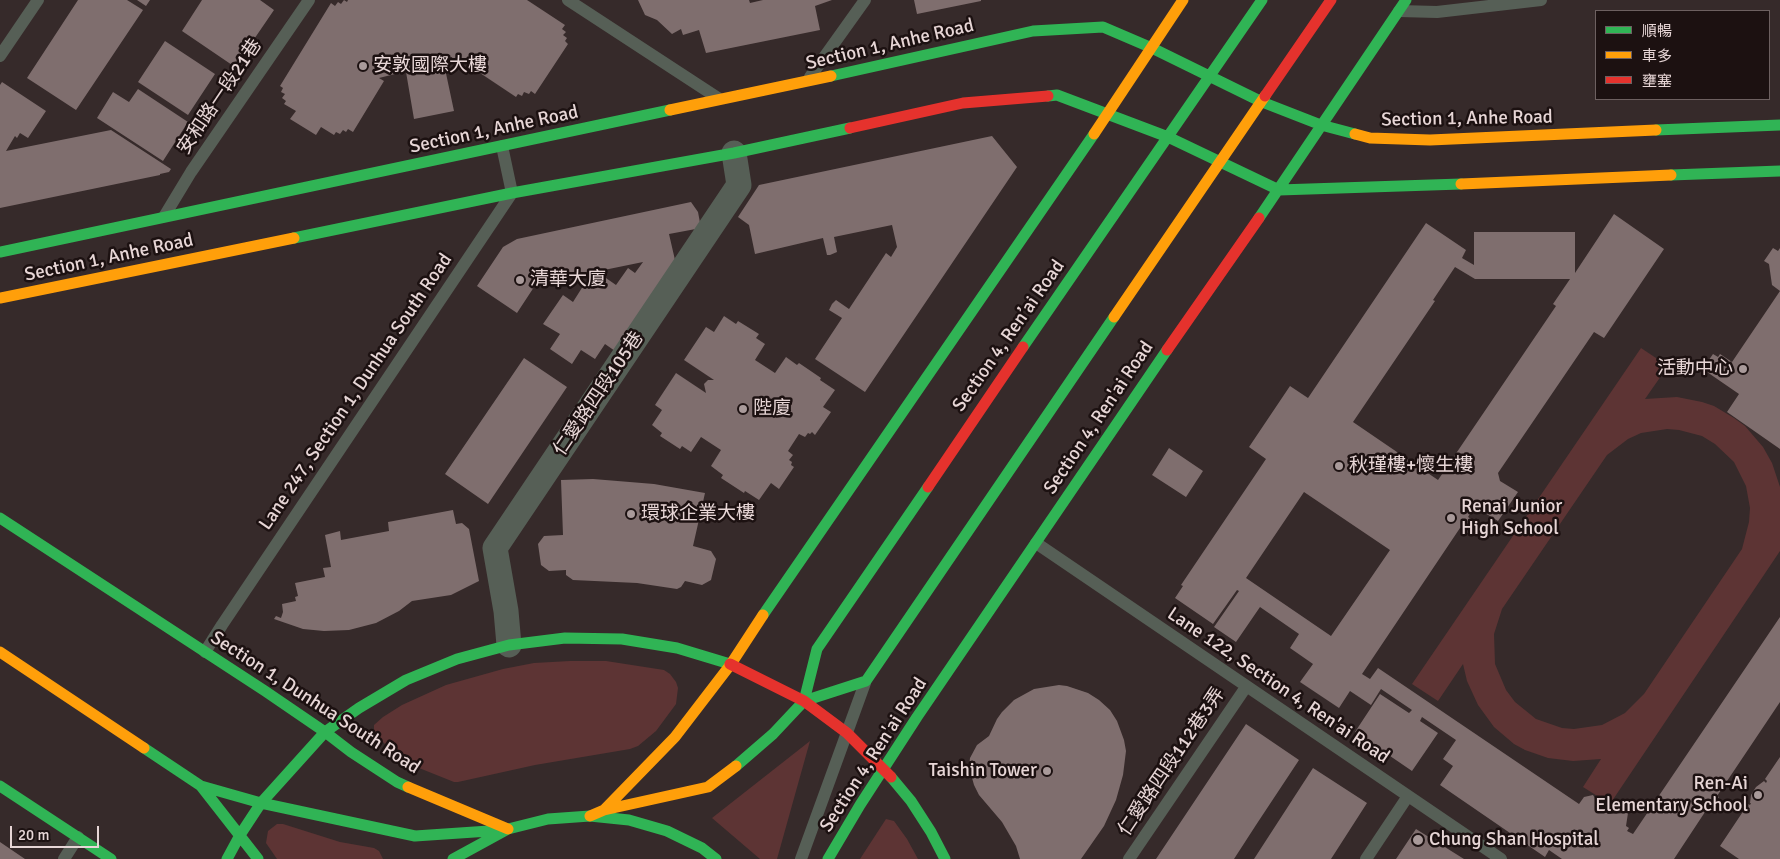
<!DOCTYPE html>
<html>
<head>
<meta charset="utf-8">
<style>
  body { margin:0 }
  #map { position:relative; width:1780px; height:859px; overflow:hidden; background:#362a2a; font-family:Signika,"Noto Sans TC",sans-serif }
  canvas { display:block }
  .legend { position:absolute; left:1595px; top:10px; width:175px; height:90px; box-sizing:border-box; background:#1c1111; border:1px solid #6d6060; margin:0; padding:6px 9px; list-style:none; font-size:15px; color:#e7d6d6 }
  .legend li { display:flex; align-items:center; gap:10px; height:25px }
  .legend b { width:25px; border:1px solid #6d6060 }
  .scale { position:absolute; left:10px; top:826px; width:89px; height:22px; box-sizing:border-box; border:2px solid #e7d6d6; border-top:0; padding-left:6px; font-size:15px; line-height:18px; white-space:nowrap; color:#e7d6d6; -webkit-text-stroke:4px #1c1111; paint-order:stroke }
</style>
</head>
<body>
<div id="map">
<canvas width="1780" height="859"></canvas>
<ul class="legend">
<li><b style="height:6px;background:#30b455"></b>順暢</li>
<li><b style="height:6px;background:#ff9f0a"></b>車多</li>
<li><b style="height:6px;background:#e5322d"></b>壅塞</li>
</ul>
<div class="scale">20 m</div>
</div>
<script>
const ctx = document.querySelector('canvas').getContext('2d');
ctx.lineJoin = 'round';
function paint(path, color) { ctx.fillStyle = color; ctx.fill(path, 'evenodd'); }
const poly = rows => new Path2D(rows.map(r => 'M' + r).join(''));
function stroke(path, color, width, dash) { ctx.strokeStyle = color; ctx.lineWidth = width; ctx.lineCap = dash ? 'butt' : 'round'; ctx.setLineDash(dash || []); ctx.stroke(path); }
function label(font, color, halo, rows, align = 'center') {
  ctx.font = font + ' Signika,"Noto Sans TC",sans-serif'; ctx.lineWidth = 5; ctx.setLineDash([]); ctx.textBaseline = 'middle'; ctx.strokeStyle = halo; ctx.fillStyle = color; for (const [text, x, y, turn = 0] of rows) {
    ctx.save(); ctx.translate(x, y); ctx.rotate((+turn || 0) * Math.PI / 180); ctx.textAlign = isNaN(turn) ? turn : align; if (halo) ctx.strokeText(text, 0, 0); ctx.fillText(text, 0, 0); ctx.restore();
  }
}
const green = poly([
  [1641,348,1668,366,1645,399,1677,397,1702,402,1714,406,1734,418,1745,426,1763,447,1772,463,1780,487,1780,551,1610,804,1583,787,1601,759,1573,761,1548,758,1525,750,1514,744,1494,727,1478,705,1467,681,1463,664,1438,701,1412,684],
  [1667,429,1679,430,1702,436,1715,444,1734,462,1746,486,1750,508,1749,522,1742,549,1644,694,1625,713,1602,725,1574,729,1562,728,1536,719,1515,702,1506,690,1495,664,1494,634,1502,609,1607,455,1628,439,1641,433],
  [570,661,606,661,664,670,670,674,676,682,678,688,676,704,656,731,638,746,630,749,535,765,458,782,454,782,409,764,397,756,374,733,374,725,383,717,402,705,446,685,503,669,534,663],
  [810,741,777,859,760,859,712,818],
  [886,819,894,821,907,839,918,859,860,859],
  [277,824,283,824,340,842,374,848,379,851,383,859,277,859,266,843,268,831]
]);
const building = poly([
  [78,0,127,0,143,10,76,110,27,78],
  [137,0,150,0,146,6],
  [202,0,260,0,274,10,235,67,182,31],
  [344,0,347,2,348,0,527,0,565,25,562,29,566,32,563,35,567,38,565,41,568,44,535,94,531,91,529,94,524,92,522,96,518,94,516,97,462,61,454,63,452,57,449,57,450,62,444,64,454,111,414,119,406,72,399,74,398,69,395,69,395,74,379,78,384,81,353,132,348,129,346,132,343,130,340,134,336,132,334,135,321,127,316,135,290,119,296,111,284,104,286,101,282,98,285,94,281,92,283,88,280,86,331,3,335,6,338,2,341,4],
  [638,0,749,0,750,3,763,0,832,0,815,6,820,30,706,53,699,30,683,35,681,29,672,34,657,20,645,15],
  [914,0,981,0,981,1,917,14],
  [165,41,215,74,188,115,138,82],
  [2,82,46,111,28,138,20,133,17,138,15,136,6,151,111,130,171,169,169,172,160,174,160,175,0,208,0,85],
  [138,89,188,122,163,161,97,118,113,92,129,102],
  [992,136,1017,167,865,392,815,359,842,318,829,310,832,304,836,300,849,309,886,253,891,257,897,247,892,225,834,237,837,252,830,255,827,255,823,238,755,254,749,225,738,217,759,185],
  [691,202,698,212,701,228,669,234,675,260,615,351,605,344,595,359,581,350,572,364,550,349,560,334,543,324,563,295,573,302,585,283,594,289,603,276,616,285,628,268,635,273,643,262,536,284,517,313,477,286,503,247,517,239],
  [1614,214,1664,249,1604,338,1594,332,1498,473,1500,481,1518,492,1498,521,1480,510,1473,509,1468,517,1479,524,1472,536,1460,528,1362,674,1370,679,1378,668,1579,804,1584,797,1593,795,1598,803,1596,809,1600,811,1601,809,1608,814,1628,813,1626,826,1629,828,1627,831,1633,834,1780,617,1780,702,1717,796,1719,797,1707,813,1705,812,1674,859,1562,859,1549,850,1545,857,1440,785,1453,766,1443,759,1456,740,1422,717,1420,721,1438,733,1412,771,1355,732,1380,694,1409,713,1412,710,1381,689,1371,705,1350,691,1339,708,1300,682,1313,664,1290,648,1299,634,1260,607,1236,642,1214,627,1239,591,1237,590,1213,624,1175,598,1183,586,1181,585,1266,459,1249,447,1290,386,1308,398,1426,223,1466,250,1462,258,1474,265,1474,232,1575,232,1575,273],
  [1455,267,1475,279,1570,279,1553,304,1556,306,1438,480,1353,422,1435,301,1433,300],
  [1304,492,1390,550,1331,636,1246,578],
  [1773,248,1778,251,1780,248,1780,291,1772,285,1769,264,1764,261],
  [1780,291,1780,449,1727,412,1739,394,1707,372,1708,370,1704,367,1713,354,1718,357,1720,354,1732,362],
  [724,316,736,324,738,321,759,334,756,338,765,344,755,360,775,373,786,357,797,365,799,363,821,378,820,380,835,390,823,407,831,412,815,435,812,432,810,434,808,433,805,437,799,434,788,451,793,455,789,460,792,462,791,465,794,467,779,489,771,483,759,500,745,491,744,493,721,478,723,475,711,466,721,450,701,437,691,452,682,446,680,449,660,436,662,433,652,425,662,410,655,405,676,373,706,393,704,384,708,380,714,380,684,360,706,327,714,332],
  [524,358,567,387,488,504,445,474],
  [1169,448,1203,471,1186,497,1152,475],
  [593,479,654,484,705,493,693,546,711,551,716,559,711,580,702,585,685,581,681,587,677,589,637,583,573,580,566,575,566,570,549,571,541,565,538,544,544,536,563,535,561,480],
  [453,510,456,524,462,523,469,529,479,581,451,595,412,601,399,611,376,623,349,630,324,631,303,629,274,619,276,616,281,618,283,612,282,604,296,601,295,597,298,596,295,583,325,577,323,568,331,567,325,535,340,531,341,540,389,531,388,522],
  [1059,685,1067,686,1088,693,1099,700,1110,710,1117,721,1124,740,1126,751,1123,775,1116,800,1104,826,1081,859,1020,859,1016,846,1002,822,979,795,974,785,969,767,970,758,977,745,989,736,997,719,1002,712,1014,700,1034,689],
  [1246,724,1299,760,1256,825,1234,859,1156,859],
  [1780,757,1780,859,1739,859,1720,846,1748,804,1750,805,1751,803,1750,803,1751,795,1756,787,1764,781,1766,783,1767,781,1765,779],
  [1313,768,1367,803,1331,859,1254,859],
  [1416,829,1464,859,1396,859],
  [0,842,25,859,0,859]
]);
const lane = poly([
  [568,0,718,98],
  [1399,11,1437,12,1541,0],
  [0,56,38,0],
  [810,77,865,0],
  [165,215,191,172,309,0],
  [1036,543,1501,859],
  [205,652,222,625,512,193,502,146],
  [64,859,78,837],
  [801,859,865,683],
  [1129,859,1246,687],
  [1366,859,1408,796]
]);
const street = poly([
  [509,645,506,611,495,548,739,185,734,153]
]);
const fast = poly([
  [831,76,1033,31,1103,27,1152,48,1262,102,1321,125,1355,134],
  [1048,96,1057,95,1168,137,1279,190,1461,184],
  [1656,130,1780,125],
  [1671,175,1780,171],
  [1259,218,1406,0],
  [294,238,512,193,734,153,850,128],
  [0,252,670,110],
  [1023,347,1262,0],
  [0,518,265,691,325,732,351,752,397,782,408,787],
  [763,615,1094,134],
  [804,701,866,681,1114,317],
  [144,748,201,786,258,859],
  [736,766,773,734,804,701,817,649,928,487],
  [891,777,911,801,931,832,945,859],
  [0,786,111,859],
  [201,786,261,803,415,836,504,830],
  [227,859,240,835,261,803,325,732,359,708,406,680,457,659,509,645,565,638,622,639,677,648,730,664],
  [453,859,508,829,548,819,590,816,629,820,667,831,702,848,716,859],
  [828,859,860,805,917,717,1167,350]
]);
const slow = poly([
  [670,110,831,76],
  [1094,134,1183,0],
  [1355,134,1370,138,1430,140,1656,130],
  [1461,184,1671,175],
  [0,298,294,238],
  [1114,317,1265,96],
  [0,652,144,748],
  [408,787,508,829],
  [604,810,675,737,731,664,763,615],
  [590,816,604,810,708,787,736,766]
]);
const jam = poly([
  [1265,96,1331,0],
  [850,128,963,103,1048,96],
  [1167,350,1259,218],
  [928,487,1023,347],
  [730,664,804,701,847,733,891,777]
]);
const markers = [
  [363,66,5,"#a99a9a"],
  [520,280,5,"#a99a9a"],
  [1743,369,5,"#a99a9a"],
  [743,409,5,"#a99a9a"],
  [1339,466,5,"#a99a9a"],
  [631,514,5,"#a99a9a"],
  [1451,518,5,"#a99a9a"],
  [1047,771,5,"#a99a9a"],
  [1758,795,5,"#a99a9a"],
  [1418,840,6,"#a99a9a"]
];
const streetNames = [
  ["Section 1, Anhe Road",890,45,-13],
  ["安和路一段21巷",220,97,-56],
  ["Section 1, Anhe Road",1467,119,-1],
  ["Section 1, Anhe Road",494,130,-12],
  ["Section 1, Anhe Road",109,258,-12],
  ["Section 4, Ren’ai Road",1009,336,-55],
  ["Lane 247, Section 1, Dunhua South Road",356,392,-56],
  ["仁愛路四段105巷",599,394,-56],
  ["Section 4, Ren'ai Road",1099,418,-56],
  ["Lane 122, Section 4, Ren'ai Road",1278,686,34],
  ["Section 1, Dunhua South Road",315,703,33],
  ["Section 4, Ren'ai Road",874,755,-57],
  ["仁愛路四段112巷3弄",1172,762,-56]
];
const poiNames = [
  ["安敦國際大樓",373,66],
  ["清華大廈",530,280],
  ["活動中心",1733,369,"right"],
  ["陛廈",753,409],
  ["秋瑾樓+懷生樓",1349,466],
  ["Renai Junior",1461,507],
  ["High School",1461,529],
  ["環球企業大樓",641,514],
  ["Taishin Tower",1037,771,"right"],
  ["Ren-Ai",1748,784,"right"],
  ["Elementary School",1748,806,"right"],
  ["Chung Shan Hospital",1429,840]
];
paint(green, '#5d3434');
paint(building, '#7f6e6e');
stroke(lane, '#565f56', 12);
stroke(street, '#565f56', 25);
stroke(fast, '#30b455', 11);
stroke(slow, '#ff9f0a', 11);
stroke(jam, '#e5322d', 11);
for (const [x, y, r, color] of markers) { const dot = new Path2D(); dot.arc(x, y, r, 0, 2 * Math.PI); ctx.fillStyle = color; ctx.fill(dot); stroke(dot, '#1c1111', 2); }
label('19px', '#e7d6d6', '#1c1111', streetNames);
label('19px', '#e7d6d6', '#1c1111', poiNames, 'left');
</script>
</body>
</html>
